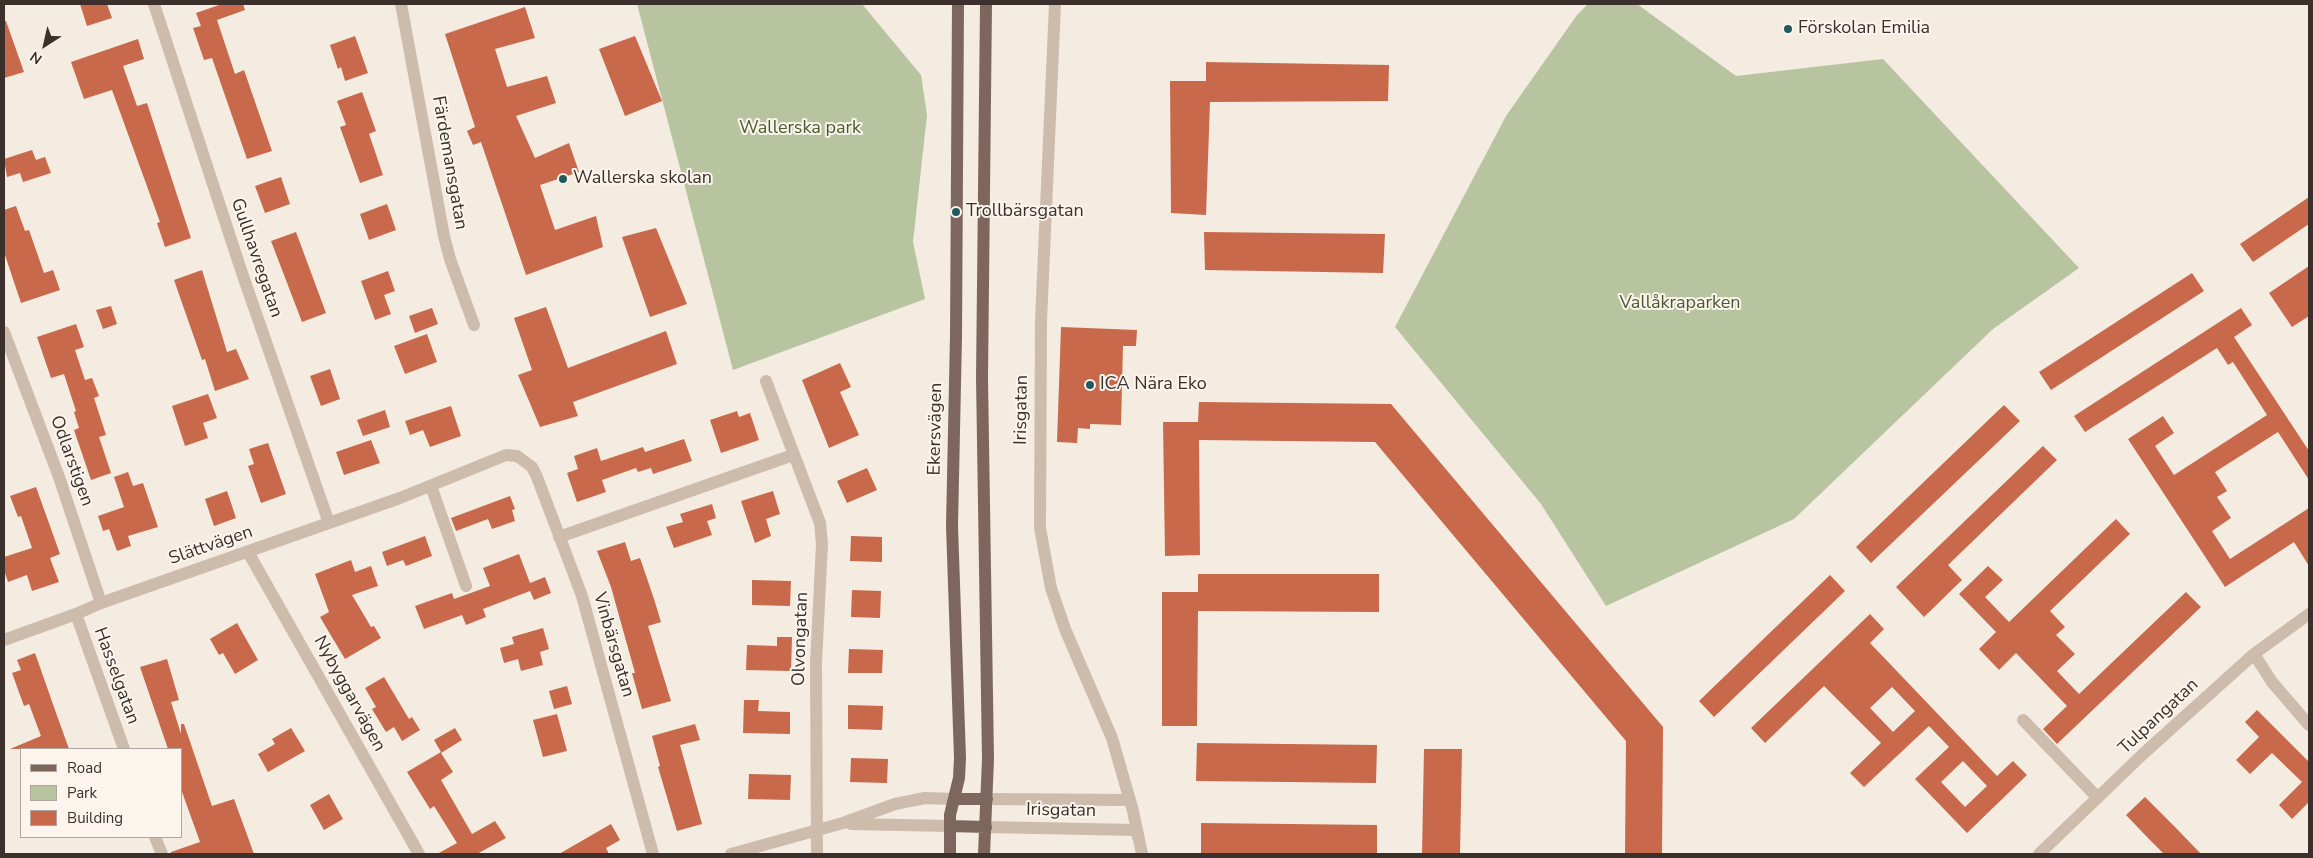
<!DOCTYPE html>
<html>
<head>
<meta charset="utf-8">
<style>
  body { margin:0 }
  #map { position:relative; width:2313px; height:858px; overflow:hidden; background:#f4ebe1; font-family:"Nunito Sans",sans-serif }
  canvas { display:block }
  .frame { position:absolute; inset:0; border:5px solid #3b302b; pointer-events:none }
  .legend { position:absolute; left:20px; top:748px; width:162px; height:90px; box-sizing:border-box; background:#fbf5ee; border:1px solid #aea6a0; margin:0; padding:6px 9px; list-style:none; font-size:15px; color:#3b302b }
  .legend li { display:flex; align-items:center; gap:10px; height:25px }
  .legend b { width:25px; border:1px solid #aea6a0 }
  .north { position:absolute; left:20px; top:20px; width:50px; height:50px; -webkit-text-stroke:4px #fbf5ee; paint-order:stroke; rotate:215deg; font-size:14px; font-weight:700; line-height:20px; text-align:center; color:#3b302b }
  .north::after { content:''; display:block; margin:auto; width:18px; height:22px; background:#3b302b; clip-path:polygon(50% 0,100% 100%,50% 72%,0 100%) }
</style>
</head>
<body>
<div id="map">
<canvas width="2313" height="858"></canvas>
<div class="frame"></div>
<ul class="legend">
<li><b style="height:6px;background:#7d675c"></b>Road</li>
<li><b style="height:14px;background:#b8c4a0"></b>Park</li>
<li><b style="height:14px;background:#c8694b"></b>Building</li>
</ul>
<div class="north">N</div>
</div>
<script>
const ctx = document.querySelector('canvas').getContext('2d');
ctx.lineJoin = 'round';
function paint(path, color) { ctx.fillStyle = color; ctx.fill(path, 'evenodd'); }
const poly = rows => new Path2D(rows.map(r => 'M' + r).join(''));
function stroke(path, color, width, dash) { ctx.strokeStyle = color; ctx.lineWidth = width; ctx.lineCap = dash ? 'butt' : 'round'; ctx.setLineDash(dash || []); ctx.stroke(path); }
function label(font, color, halo, rows, align = 'center') {
  ctx.font = font + ' "Nunito Sans",sans-serif'; ctx.lineWidth = 4; ctx.setLineDash([]); ctx.textBaseline = 'middle'; ctx.strokeStyle = halo; ctx.fillStyle = color; for (const [text, x, y, turn = 0] of rows) {
    ctx.save(); ctx.translate(x, y); ctx.rotate((+turn || 0) * Math.PI / 180); ctx.textAlign = isNaN(turn) ? turn : align; if (halo) ctx.strokeText(text, 0, 0); ctx.fillText(text, 0, 0); ctx.restore();
  }
}
const green = poly([
  [637,4,862,4,921,75,927,115,913,242,925,299,733,370],
  [1588,4,1637,4,1736,76,1883,59,2079,268,1993,329,1794,519,1606,606,1541,504,1395,327,1506,116,1577,15]
]);
const building = poly([
  [80,4,107,4,112,18,87,26],
  [222,4,243,4,245,10,217,20,235,74,244,70,272,151,247,159,212,58,204,60,193,28,201,26,196,13],
  [525,7,535,38,495,49,507,87,547,76,556,103,516,116,535,158,569,143,579,172,540,185,555,230,596,216,603,247,526,275,481,142,473,145,467,131,475,127,445,34],
  [4,21,6,21,24,72,4,78],
  [355,36,368,73,345,81,341,67,338,69,330,45],
  [635,36,662,101,625,116,599,49],
  [138,39,144,59,123,66,137,106,147,103,191,238,165,247,157,223,160,222,112,90,84,99,71,62],
  [1206,62,1389,65,1388,101,1210,102,1206,215,1171,213,1170,81,1206,81],
  [362,92,376,131,369,134,383,175,360,183,340,127,346,125,337,101],
  [32,150,36,160,45,157,51,173,23,182,20,173,7,177,4,159],
  [281,177,290,204,265,213,255,186],
  [2309,197,2309,224,2253,262,2240,244],
  [387,204,396,230,369,240,360,214],
  [16,206,25,231,29,230,44,273,53,270,60,290,21,303,4,252,4,210],
  [656,228,687,304,650,317,622,237],
  [296,232,326,313,302,322,271,241],
  [1204,232,1385,234,1383,273,1205,270],
  [2309,266,2309,316,2292,327,2269,293],
  [202,270,227,352,236,349,249,379,215,391,205,359,202,360,174,280],
  [388,271,395,291,384,295,391,314,375,320,361,281],
  [2192,273,2204,291,2051,390,2039,372],
  [111,306,117,324,103,329,96,310],
  [546,307,568,368,666,331,677,364,573,402,578,416,540,427,518,375,532,370,514,318],
  [432,308,438,324,415,333,409,316],
  [2241,308,2252,325,2234,337,2309,451,2309,480,2278,432,2215,472,2227,491,2217,497,2231,518,2212,531,2230,559,2309,508,2309,566,2294,542,2225,587,2128,439,2163,416,2174,433,2155,446,2174,475,2267,415,2233,362,2228,365,2217,348,2085,432,2074,416],
  [76,324,84,347,75,350,85,380,92,378,99,396,94,398,106,435,99,437,111,473,91,480,74,430,79,428,74,412,76,411,64,374,51,378,37,337],
  [1061,327,1137,330,1136,346,1123,346,1121,425,1090,424,1090,429,1078,428,1077,443,1057,442],
  [427,334,437,362,405,374,394,346],
  [840,363,851,387,840,392,859,435,829,448,802,380],
  [330,369,340,399,321,406,310,376],
  [208,394,217,418,203,423,208,438,185,446,172,406],
  [1199,402,1391,404,1663,727,1662,854,1625,854,1626,741,1375,442,1199,440,1200,555,1165,556,1163,422,1198,422],
  [2004,405,2020,421,1871,563,1856,547],
  [451,406,461,436,430,447,423,430,410,435,405,421],
  [385,410,390,427,363,436,357,420],
  [737,411,739,417,750,413,759,440,721,453,710,420],
  [684,439,692,461,653,474,651,468,638,472,636,468,602,480,606,492,577,502,567,473,578,469,574,456,597,448,601,461,643,447,645,452],
  [371,440,380,463,344,475,336,452],
  [268,443,286,494,261,503,248,466,254,464,249,449],
  [2043,446,2057,460,1948,565,1962,580,1924,617,1896,587],
  [867,468,877,490,847,503,837,481],
  [128,472,133,486,143,483,158,527,128,536,131,546,117,551,109,529,103,531,98,516,124,507,114,477],
  [36,487,60,554,50,558,59,582,32,591,27,575,8,582,4,570,4,557,32,548,21,516,18,517,10,496],
  [227,491,236,518,214,526,205,499],
  [773,491,780,514,766,519,771,536,755,543,741,501],
  [510,496,515,509,512,510,515,521,492,529,488,519,456,531,451,518],
  [712,504,716,518,707,521,712,535,674,548,666,527,683,522,680,514],
  [2116,519,2130,534,2050,611,2065,627,2056,635,2075,654,2057,671,2079,694,2186,592,2201,607,2057,744,2043,729,2067,706,2016,653,1999,670,1979,649,1996,632,1959,594,1988,566,2003,580,1985,597,2009,622],
  [425,536,432,556,406,566,403,560,387,566,382,552],
  [851,536,882,537,882,562,850,561],
  [625,542,631,561,640,558,654,599,661,622,648,626,671,701,642,709,632,673,635,673,611,587,597,551],
  [519,554,530,583,545,577,551,593,534,600,530,591,483,609,486,617,466,625,462,615,424,629,415,606,452,593,454,599,490,586,483,568],
  [351,560,355,572,371,566,378,586,352,595,371,627,374,626,381,638,345,659,320,617,329,612,315,574],
  [1198,574,1379,574,1379,612,1198,611,1197,726,1162,726,1162,592,1198,592],
  [1830,575,1845,591,1714,717,1699,701],
  [752,580,791,581,790,606,752,605],
  [852,590,881,591,880,618,851,617],
  [1870,614,1884,629,1870,643,1997,776,2013,761,2027,775,1967,833,1915,779,1949,747,1929,726,1864,787,1850,773,1881,743,1824,686,1765,743,1751,728],
  [1892,687,1915,711,1893,732,1870,708],
  [1963,761,1987,786,1965,807,1941,782],
  [237,623,258,660,235,674,223,653,219,655,210,639],
  [543,628,549,649,540,652,543,665,521,671,518,659,504,663,500,648,514,644,512,637],
  [777,637,792,637,791,671,746,670,747,645,777,646],
  [849,649,883,650,882,673,848,673],
  [35,653,55,710,69,749,10,749,41,736,29,704,24,706,12,673,21,670,17,660],
  [167,659,179,700,171,702,181,734,181,724,184,724,212,806,234,799,254,854,171,854,171,852,200,842,181,789,181,749,168,749,140,667],
  [384,677,409,719,412,717,420,730,402,741,394,727,386,732,372,709,376,707,365,688],
  [567,686,572,704,554,709,549,691],
  [744,700,759,700,758,711,790,712,790,734,743,733],
  [848,705,883,706,882,730,848,729],
  [2257,710,2309,762,2309,802,2292,819,2279,805,2302,782,2272,753,2250,774,2236,760,2259,737,2245,722],
  [557,714,567,751,543,757,533,720],
  [695,724,700,740,680,745,702,824,677,831,658,767,660,766,652,736],
  [291,728,305,751,268,772,258,754,275,744,272,739],
  [455,728,462,740,441,753,453,772,441,780,472,834,495,821,506,838,477,854,437,854,457,843,434,806,430,809,407,772,441,752,434,740],
  [1197,743,1377,745,1376,783,1196,781],
  [1424,749,1462,749,1460,854,1422,854],
  [851,758,888,759,887,783,850,782],
  [749,774,791,775,790,800,748,799],
  [329,794,343,819,324,830,310,805],
  [2145,797,2175,827,2201,854,2164,854,2148,838,2126,815],
  [1201,823,1377,825,1377,854,1201,854],
  [611,824,620,840,606,848,609,854,559,854]
]);
const minor = poly([
  [154,4,242,273,329,523],
  [401,4,444,236,450,259,474,325],
  [1055,4,1041,321,1040,528,1051,588,1065,629,1112,738,1133,811,1142,854],
  [4,332,59,477,101,603],
  [766,381,820,523,822,544,816,663,817,854],
  [431,486,466,586],
  [559,537,793,455],
  [248,552,419,854],
  [76,614,124,749],
  [4,640,76,614,101,603,400,498,506,455,517,456,532,467,537,477,582,596,653,854],
  [2254,654,2272,682,2309,725],
  [2023,720,2098,798],
  [987,799,1130,800],
  [851,824,950,826],
  [986,827,1136,830,1138,837],
  [155,837,162,854],
  [731,854,843,823,895,804,925,798,954,799],
  [2039,854,2143,754,2254,654,2309,614]
]);
const major = poly([
  [954,799,987,799],
  [950,826,986,827],
  [950,854,950,815,959,778,960,758,952,526,956,336,958,4],
  [984,854,988,759,982,378,986,4]
]);
const markers = [
  [1788,29,5,"#1f5a5e"],
  [563,179,5,"#1f5a5e"],
  [956,212,5,"#1f5a5e"],
  [1090,385,5,"#1f5a5e"]
];
const poiNames = [
  ["Förskolan Emilia",1798,29],
  ["Wallerska skolan",573,179],
  ["Trollbärsgatan",966,212],
  ["ICA Nära Eko",1100,385]
];
const parkNames = [
  ["Wallerska park",800,129],
  ["Vallåkraparken",1680,304]
];
const streetNames = [
  ["Färdemansgatan",449,163,80],
  ["Gullhavregatan",256,258,71],
  ["Irisgatan",1022,410,-89],
  ["Ekersvägen",936,429,-89],
  ["Odlarstigen",71,461,70],
  ["Slättvägen",211,546,-19],
  ["Olvongatan",801,639,-88],
  ["Vinbärsgatan",613,645,74],
  ["Hasselgatan",116,676,70],
  ["Nybyggarvägen",349,694,61],
  ["Tulpangatan",2159,717,-43],
  ["Irisgatan",1061,811,1]
];
paint(green, '#b8c4a0');
paint(building, '#c8694b');
stroke(minor, '#cdbbac', 12);
stroke(major, '#7d675c', 12);
for (const [x, y, r, color] of markers) { const dot = new Path2D(); dot.arc(x, y, r, 0, 2 * Math.PI); ctx.fillStyle = color; ctx.fill(dot); stroke(dot, '#fbf5ee', 2); }
label('18px', '#3b302b', '#fbf5ee', poiNames, 'left');
label('18px', '#4a5a2e', '#fbf5ee', parkNames);
label('18px', '#3b302b', '#fbf5ee', streetNames);
</script>
</body>
</html>
